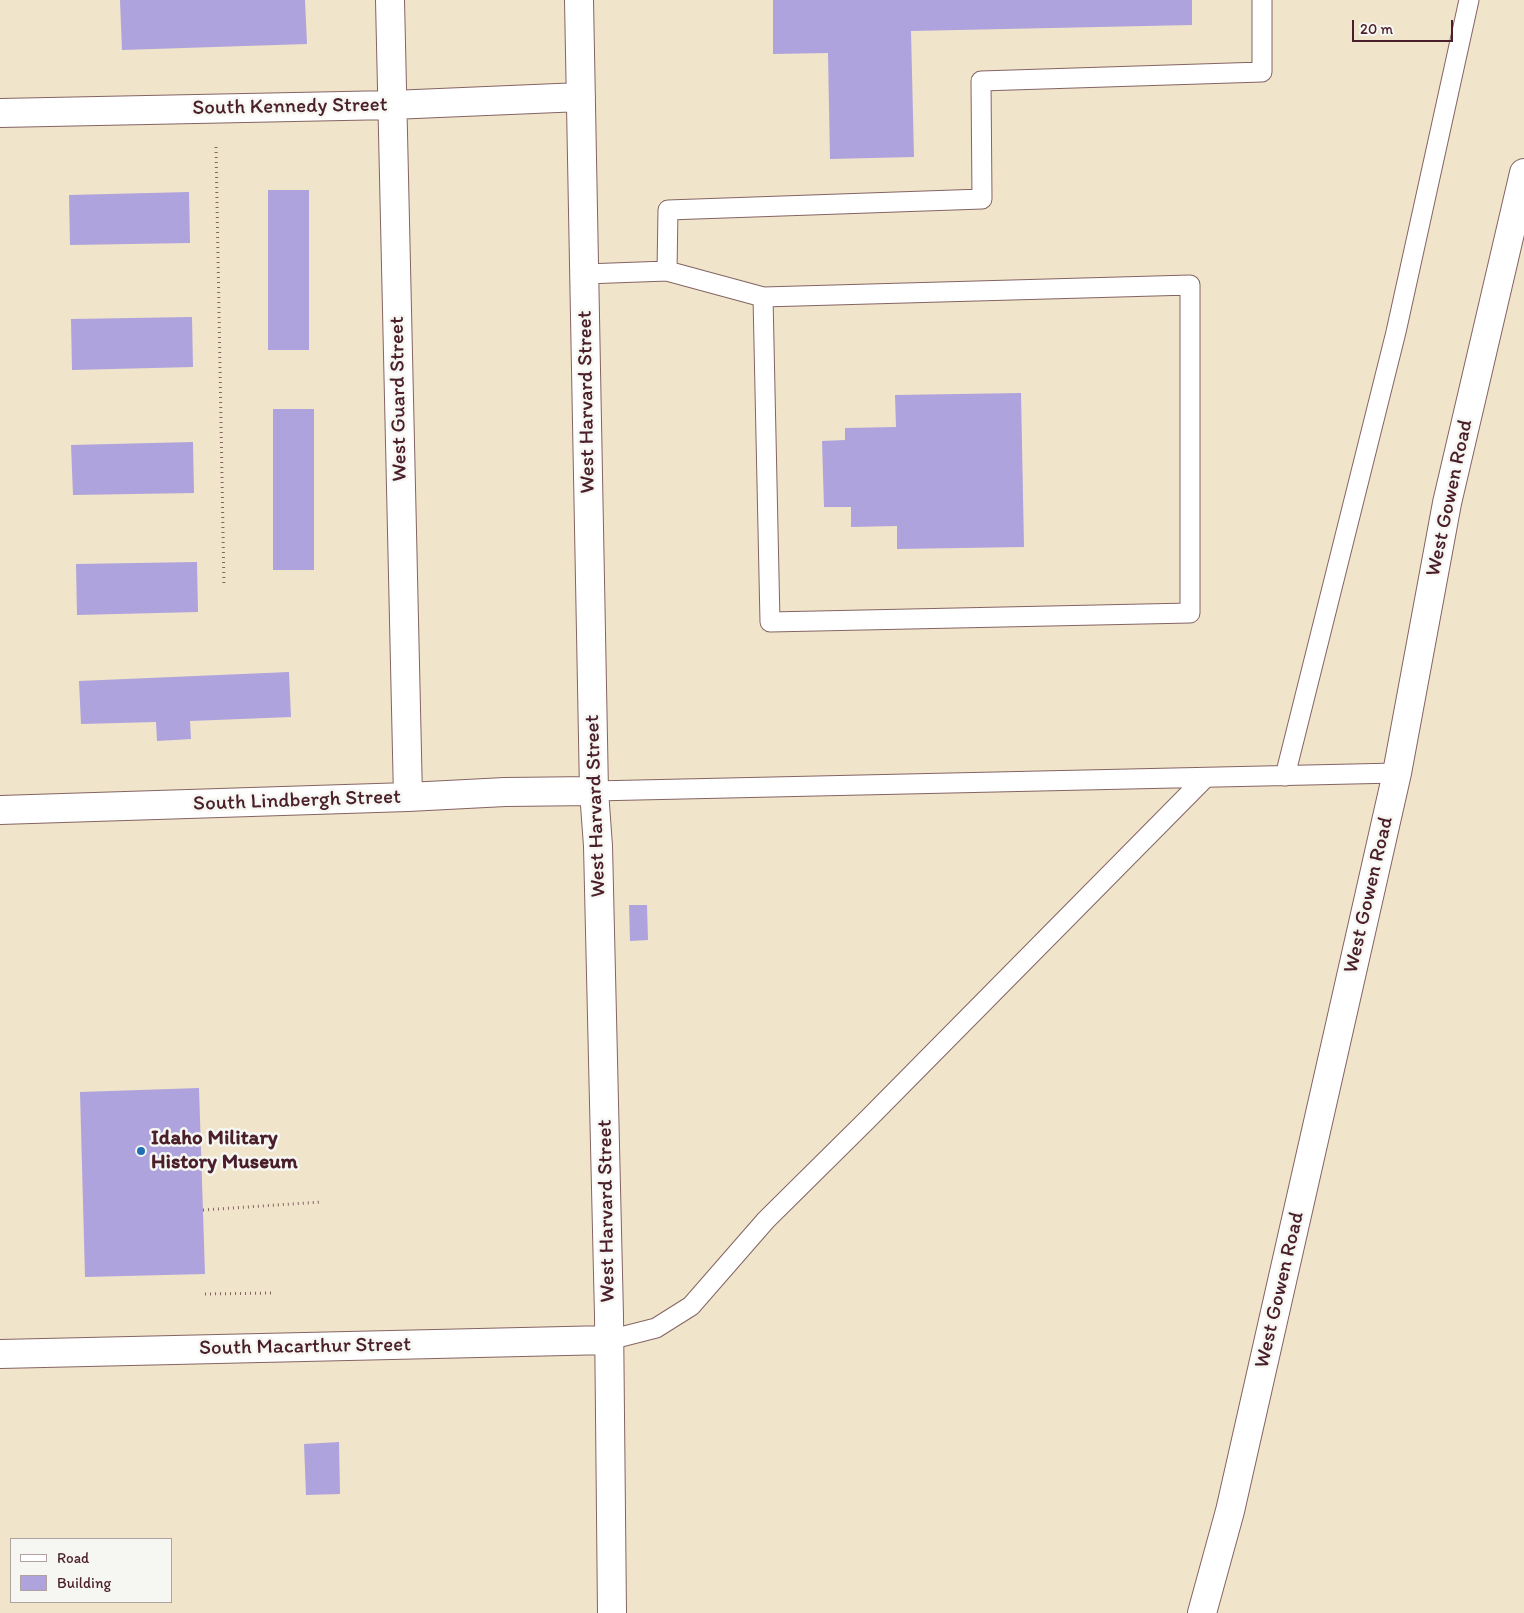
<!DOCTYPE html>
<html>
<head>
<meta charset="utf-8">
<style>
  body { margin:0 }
  #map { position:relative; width:1524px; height:1613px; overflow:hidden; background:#f0e4ca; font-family:Itim,sans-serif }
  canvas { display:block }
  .legend { position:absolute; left:10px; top:1538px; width:162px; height:65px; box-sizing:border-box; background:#f6f6f2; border:1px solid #b1a0a2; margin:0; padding:6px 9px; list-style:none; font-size:15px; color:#4a1f2b }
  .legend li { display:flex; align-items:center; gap:10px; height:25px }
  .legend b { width:25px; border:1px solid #b1a0a2 }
  .scale { position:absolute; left:1352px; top:20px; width:101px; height:22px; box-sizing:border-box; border:2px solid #4a1f2b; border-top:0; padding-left:6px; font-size:15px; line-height:18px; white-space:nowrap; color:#4a1f2b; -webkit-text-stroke:4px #f6f6f2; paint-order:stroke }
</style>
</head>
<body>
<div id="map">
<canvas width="1524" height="1613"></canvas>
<ul class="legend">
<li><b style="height:6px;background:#fff"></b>Road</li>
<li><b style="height:14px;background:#aea3dc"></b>Building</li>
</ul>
<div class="scale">20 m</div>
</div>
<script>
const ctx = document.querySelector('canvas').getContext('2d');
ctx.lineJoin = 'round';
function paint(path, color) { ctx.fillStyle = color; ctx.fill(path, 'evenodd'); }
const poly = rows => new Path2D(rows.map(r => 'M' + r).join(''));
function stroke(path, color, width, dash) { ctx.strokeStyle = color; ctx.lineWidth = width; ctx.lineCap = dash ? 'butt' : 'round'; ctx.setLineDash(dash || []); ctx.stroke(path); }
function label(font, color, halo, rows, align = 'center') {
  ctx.font = font + ' Itim,sans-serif'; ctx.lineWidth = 5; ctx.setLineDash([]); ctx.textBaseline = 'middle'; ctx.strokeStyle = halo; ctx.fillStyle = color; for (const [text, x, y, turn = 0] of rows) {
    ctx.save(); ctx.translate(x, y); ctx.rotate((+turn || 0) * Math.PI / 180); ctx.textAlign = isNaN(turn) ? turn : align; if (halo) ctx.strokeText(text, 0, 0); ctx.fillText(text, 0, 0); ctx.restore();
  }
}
const building = poly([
  [120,0,305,0,307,44,122,50],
  [773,0,1192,0,1192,25,911,31,914,157,830,159,828,53,773,54],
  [268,190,309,190,309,350,268,350],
  [189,192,190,243,70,245,69,195],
  [192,317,193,367,72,370,71,319],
  [1021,393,1024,547,897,549,897,526,851,527,851,507,824,507,822,441,845,440,845,428,896,427,895,395],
  [273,409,314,409,314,570,273,570],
  [193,442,194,493,73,495,71,445],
  [197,562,198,612,77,615,76,564],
  [289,672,291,717,190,721,191,739,157,741,156,722,81,724,79,681],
  [629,905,647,905,648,940,630,941],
  [199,1088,205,1274,85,1277,80,1092],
  [339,1442,340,1494,306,1495,304,1444]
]);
const path = poly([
  [216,147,224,587],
  [203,1210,321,1202],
  [205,1294,273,1293]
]);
const lane = poly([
  [667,271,763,297],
  [585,274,667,271,668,210,982,199,981,81,1262,72,1262,0],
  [1190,285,1190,613,770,622,763,297,1190,285],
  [1285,776,1396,332,1469,0],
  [594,791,1397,773],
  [609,1340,656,1328,691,1306,766,1220,868,1119,1205,778]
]);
const street = poly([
  [390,0,408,797],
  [579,0,594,791,598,846,609,1316,612,1613],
  [0,113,392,105,581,97],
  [0,810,408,797,505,792,594,791],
  [0,1354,609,1340]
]);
const secondary = poly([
  [1202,1613,1230,1511,1397,773,1447,503,1524,173]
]);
const markers = [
  [141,1151,5,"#1f6fb2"]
];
const streetNames = [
  ["South Kennedy Street",290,107,-1],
  ["West Guard Street",399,399,-91],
  ["West Harvard Street",587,402,-91],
  ["West Gowen Road",1450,498,-78],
  ["South Lindbergh Street",297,801,-2],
  ["West Harvard Street",596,806,-92],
  ["West Gowen Road",1369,895,-77],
  ["West Harvard Street",607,1211,-91],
  ["West Gowen Road",1280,1290,-77],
  ["South Macarthur Street",305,1347,-1]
];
const poiNames = [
  ["Idaho Military",151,1139],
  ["History Museum",151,1163]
];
paint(building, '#aea3dc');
stroke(lane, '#846463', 21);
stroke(street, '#846463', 30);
stroke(secondary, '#846463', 30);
stroke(path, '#846463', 3, [1, 4]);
stroke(lane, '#fff', 19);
stroke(street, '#fff', 28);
stroke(secondary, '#fff', 28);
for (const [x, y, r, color] of markers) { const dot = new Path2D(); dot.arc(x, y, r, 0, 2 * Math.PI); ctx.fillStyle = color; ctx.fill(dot); stroke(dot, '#f6f6f2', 2); }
label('21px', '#4a1f2b', '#f6f6f2', streetNames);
label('bold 21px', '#4a1f2b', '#f6f6f2', poiNames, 'left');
</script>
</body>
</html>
